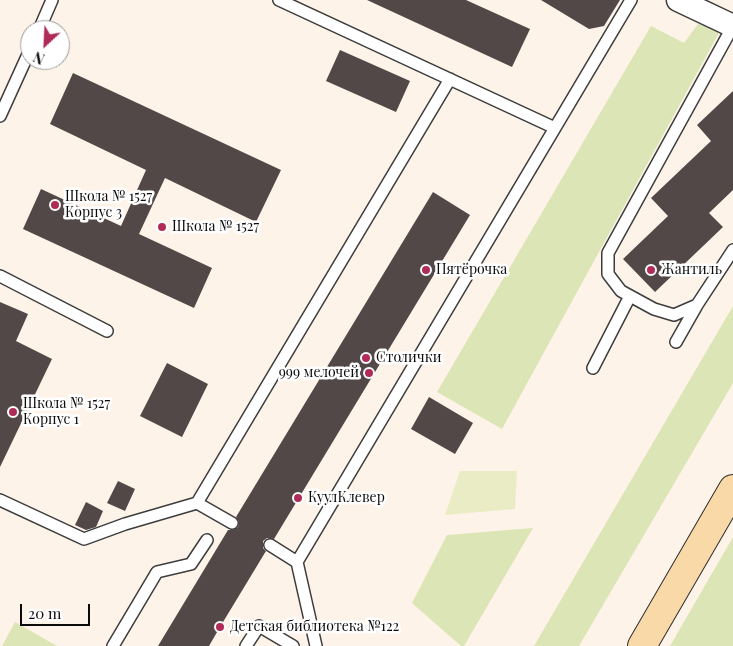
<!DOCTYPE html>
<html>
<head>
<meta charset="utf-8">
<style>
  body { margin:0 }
  #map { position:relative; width:733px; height:646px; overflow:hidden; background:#fef3e8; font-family:"Playfair Display",serif }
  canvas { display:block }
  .north { position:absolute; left:20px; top:20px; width:50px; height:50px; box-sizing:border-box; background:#fff; border:1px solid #9d9d9d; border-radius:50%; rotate:205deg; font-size:14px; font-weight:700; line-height:20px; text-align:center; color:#0a0a0a }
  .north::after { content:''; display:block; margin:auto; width:18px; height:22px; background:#af2c58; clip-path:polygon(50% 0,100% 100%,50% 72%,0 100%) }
  .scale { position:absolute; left:20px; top:604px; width:70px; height:22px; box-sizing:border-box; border:2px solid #0a0a0a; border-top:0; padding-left:6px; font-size:15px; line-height:18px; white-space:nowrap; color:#0a0a0a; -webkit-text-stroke:4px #fff; paint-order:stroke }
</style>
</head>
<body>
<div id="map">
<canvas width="733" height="646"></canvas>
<div class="north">N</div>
<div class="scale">20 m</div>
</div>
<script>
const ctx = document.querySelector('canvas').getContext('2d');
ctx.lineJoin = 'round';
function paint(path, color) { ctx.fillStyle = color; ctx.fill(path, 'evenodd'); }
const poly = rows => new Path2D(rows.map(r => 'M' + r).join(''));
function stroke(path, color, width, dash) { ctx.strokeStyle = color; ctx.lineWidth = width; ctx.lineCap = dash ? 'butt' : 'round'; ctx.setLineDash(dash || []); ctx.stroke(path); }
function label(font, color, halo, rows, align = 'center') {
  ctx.font = font + ' "Playfair Display",serif'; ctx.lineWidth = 5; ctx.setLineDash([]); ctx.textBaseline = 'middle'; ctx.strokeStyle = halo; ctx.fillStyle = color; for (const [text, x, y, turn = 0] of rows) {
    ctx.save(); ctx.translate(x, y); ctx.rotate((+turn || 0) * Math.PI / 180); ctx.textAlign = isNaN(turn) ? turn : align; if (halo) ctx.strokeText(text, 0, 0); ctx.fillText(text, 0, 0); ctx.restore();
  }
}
const green = poly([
  [701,20,720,31,502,429,437,392,651,26,684,43],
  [733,306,733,383,579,646,534,646],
  [533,528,464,646,461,646,412,603,447,535],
  [733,537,733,646,670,646],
  [15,622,57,646,2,646]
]);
const pitch = poly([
  [460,471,517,471,515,509,445,515]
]);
const building = poly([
  [367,0,466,0,530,29,512,67],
  [541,0,620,0,604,26,589,29],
  [340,50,410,81,396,112,326,81],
  [73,73,281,170,256,222,165,178,139,234,212,268,194,308,23,229,41,189,121,226,146,170,50,124],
  [733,91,733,190,709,213,723,227,655,292,623,259,668,216,651,198,711,141,697,125],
  [433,192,470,215,274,539,267,538,263,541,263,548,266,551,220,627,209,646,158,646,228,530,233,530,238,527,239,522,236,517],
  [0,302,28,314,16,341,52,359,0,467],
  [167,363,208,384,182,437,140,416],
  [429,397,473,423,455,454,411,429],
  [118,481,135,489,125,511,107,503],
  [86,502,103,511,96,527,86,530,75,525]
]);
const service = poly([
  [279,0,555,128],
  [39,30,52,0],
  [0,116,30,50],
  [0,276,107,331],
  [697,305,674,315,654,309,621,291,608,274,608,253,733,26],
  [676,342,697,305,733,250],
  [593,368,630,296],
  [0,500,84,539,125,524,197,503,450,79],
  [197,503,232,523],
  [270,545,297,562],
  [113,646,157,572,191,564,207,540],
  [246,646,259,626,293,646],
  [316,646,297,562,631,0]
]);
const minor = poly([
  [678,0,733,26]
]);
const secondary = poly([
  [642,646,733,489]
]);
const markers = [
  [55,205,5,"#af2c58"],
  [162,227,5,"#af2c58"],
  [426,270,5,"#af2c58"],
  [651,270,5,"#af2c58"],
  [366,358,5,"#af2c58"],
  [369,373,5,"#af2c58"],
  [13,412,5,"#af2c58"],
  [298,498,5,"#af2c58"],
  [220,627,5,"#af2c58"]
];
const poiNames = [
  ["Школа № 1527",65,197],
  ["Корпус 3",65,213],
  ["Школа № 1527",172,227],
  ["Пятёрочка",436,270],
  ["Жантиль",661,270],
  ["Столички",376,358],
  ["999 мелочей",359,373,"right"],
  ["Школа № 1527",23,404],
  ["Корпус 1",23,420],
  ["КуулКлевер",308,498],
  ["Детская библиотека №122",230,627]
];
paint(green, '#dbe5b5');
paint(pitch, '#eaecc6');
paint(building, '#524847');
stroke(service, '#3d3d3d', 14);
stroke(minor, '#3d3d3d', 25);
stroke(secondary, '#2c2c2c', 30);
stroke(service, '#fff', 11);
stroke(minor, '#fff', 22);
stroke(secondary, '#f9d9a7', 28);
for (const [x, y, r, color] of markers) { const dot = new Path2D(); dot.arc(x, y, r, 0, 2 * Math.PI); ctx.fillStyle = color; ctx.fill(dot); stroke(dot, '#fff', 2); }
label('14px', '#0a0a0a', '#fff', poiNames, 'left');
</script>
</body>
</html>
